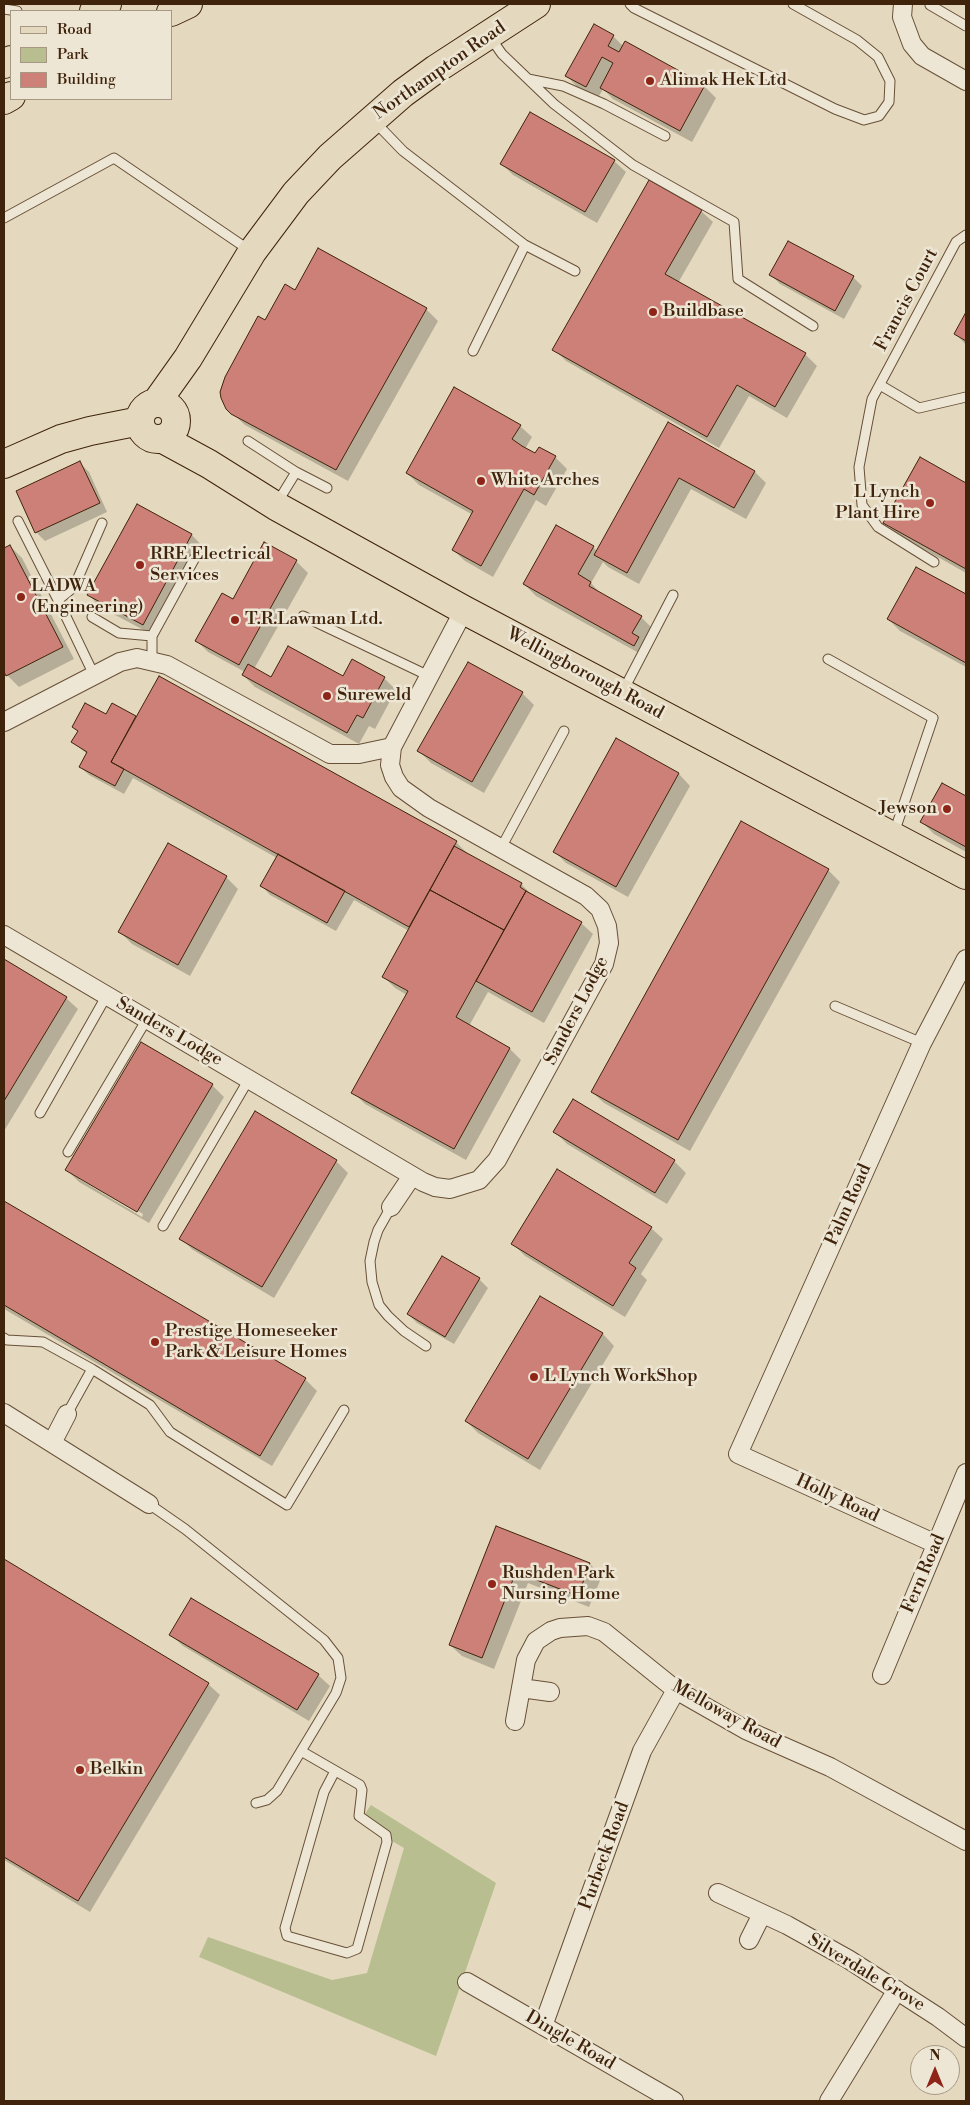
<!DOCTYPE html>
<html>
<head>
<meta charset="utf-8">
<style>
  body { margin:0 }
  #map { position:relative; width:970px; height:2105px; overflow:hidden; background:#e4d9be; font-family:"Libre Bodoni",serif }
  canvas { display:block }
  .frame { position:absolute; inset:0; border:5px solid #3f230a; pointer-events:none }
  .legend { position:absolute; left:10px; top:10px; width:162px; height:90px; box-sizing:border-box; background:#ede6d5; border:1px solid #a79884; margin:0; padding:6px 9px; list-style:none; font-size:15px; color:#3f230a }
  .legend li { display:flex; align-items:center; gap:10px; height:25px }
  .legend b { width:25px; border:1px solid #a79884 }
  .north { position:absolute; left:910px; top:2045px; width:50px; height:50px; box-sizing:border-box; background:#ede6d5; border:1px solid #a79884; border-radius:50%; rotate:0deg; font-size:14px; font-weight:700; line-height:20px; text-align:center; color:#3f230a }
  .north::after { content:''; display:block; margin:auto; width:18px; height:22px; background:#8f2418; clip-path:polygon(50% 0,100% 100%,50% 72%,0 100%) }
</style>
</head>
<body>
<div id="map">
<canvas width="970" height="2105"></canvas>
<div class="frame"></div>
<ul class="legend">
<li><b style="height:6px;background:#e4d9be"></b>Road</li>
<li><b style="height:14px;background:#b8be8f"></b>Park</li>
<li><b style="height:14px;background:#cc8077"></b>Building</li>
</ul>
<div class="north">N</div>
</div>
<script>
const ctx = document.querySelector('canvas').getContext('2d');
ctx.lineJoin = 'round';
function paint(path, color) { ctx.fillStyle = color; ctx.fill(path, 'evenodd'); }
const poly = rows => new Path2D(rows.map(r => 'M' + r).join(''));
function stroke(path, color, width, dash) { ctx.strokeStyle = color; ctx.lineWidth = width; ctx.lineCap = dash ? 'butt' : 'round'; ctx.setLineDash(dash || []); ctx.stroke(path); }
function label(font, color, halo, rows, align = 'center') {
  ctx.font = font + ' "Libre Bodoni",serif'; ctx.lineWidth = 5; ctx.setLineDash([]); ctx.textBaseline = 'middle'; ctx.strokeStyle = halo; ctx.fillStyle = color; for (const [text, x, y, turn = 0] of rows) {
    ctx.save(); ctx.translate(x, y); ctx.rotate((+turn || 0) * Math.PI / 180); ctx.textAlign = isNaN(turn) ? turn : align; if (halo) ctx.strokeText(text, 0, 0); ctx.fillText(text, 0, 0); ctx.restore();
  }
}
const green = poly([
  [371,1805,496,1883,436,2056,199,1957,208,1937,332,1980,367,1973,404,1848,368,1827,364,1815]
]);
const shadow = poly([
  [613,36,623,46,704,86,716,98,692,142,613,99,603,89,598,98,578,88,567,76],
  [614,161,626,172,597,223,513,175,502,164],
  [701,211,713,222,678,283,805,354,817,366,787,418,749,396,719,448,566,361,554,349],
  [318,250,426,309,438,321,348,481,245,425,232,413,265,322,295,292],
  [771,275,853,277,862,286,844,319,780,284],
  [966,315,966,345,956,334],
  [668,424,755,472,766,483,746,519,691,489,639,584,608,567,603,562,591,583,602,595,641,617,653,629,644,643,650,649,646,657,536,596,524,584,593,547,598,552],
  [520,426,532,437,525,449,536,455,539,448,555,457,567,469,546,506,536,500,493,577,465,561,453,550,473,515,419,485,407,473],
  [920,459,966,484,966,573,897,534,885,523],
  [80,463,89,472,107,512,45,541,36,532],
  [137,506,192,535,203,547,155,636,100,607,89,595],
  [10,546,22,558,74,659,19,687,7,675,4,669,4,549],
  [296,561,308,573,254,669,271,678,384,678,396,690,375,729,369,726,359,744,255,687,243,675,245,672,208,652,197,641,233,601],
  [916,568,966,596,966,667,900,631,888,619],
  [159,678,456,842,468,854,521,884,532,895,581,923,593,934,544,1023,488,992,469,1026,510,1049,521,1060,466,1160,365,1104,353,1092,407,995,395,988,383,976,409,931,354,900,336,931,270,895,262,886,277,858,133,778,124,794,89,775,80,767,87,754,73,742,78,732,73,727,106,716,112,705,137,718],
  [522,693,534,705,484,793,431,763,419,751],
  [617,739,679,774,690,786,628,897,566,863,554,851],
  [942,785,966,797,966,852,934,834,922,822],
  [168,845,226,877,238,889,190,976,132,944,120,932],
  [828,870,840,882,690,1151,604,1103,592,1092],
  [4,960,66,998,78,1009,4,1131],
  [142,1044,212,1085,224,1097,149,1223,79,1182,67,1170],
  [79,1177,143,1214,142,1217,79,1179],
  [555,1132,674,1161,686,1173,667,1204,567,1144],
  [336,1161,348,1173,274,1298,193,1250,181,1239],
  [4,1202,305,1379,317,1391,272,1466,4,1309],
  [651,1228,663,1239,641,1274,647,1280,625,1317,525,1256,513,1244],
  [479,1279,488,1288,454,1344,417,1323,408,1314],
  [541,1297,603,1334,614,1346,540,1470,478,1433,466,1421],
  [496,1528,590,1564,602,1576,589,1607,528,1583,494,1669,462,1656,450,1645],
  [4,1561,208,1684,220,1695,90,1912,4,1860],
  [171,1635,318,1675,330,1686,309,1721,183,1646]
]);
const building = poly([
  [594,24,614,35,608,46,619,52,625,41,705,85,680,131,600,88,613,63,602,57,586,87,565,76,594,24],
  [530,112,615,160,585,212,500,164,530,112],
  [649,180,702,210,665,274,806,353,775,407,737,385,707,437,552,350,649,180],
  [788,241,854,276,835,311,769,275,788,241],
  [318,248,427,308,336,470,231,414,226,409,221,398,220,392,225,377,258,316,265,320,285,284,295,290,318,248],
  [966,312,966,341,954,334,966,312],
  [454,387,521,425,512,439,522,446,535,453,539,447,556,456,534,495,524,489,481,566,452,550,473,511,406,473,454,387],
  [668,422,755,471,734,508,679,478,627,573,594,555,668,422],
  [920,457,966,483,966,569,883,523,920,457],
  [80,461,100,503,35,533,16,491,80,461],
  [137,504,192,534,143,625,87,595,137,504],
  [556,525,594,546,578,574,591,582,589,586,642,616,632,633,639,637,634,646,523,584,556,525],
  [264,542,297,560,239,665,195,641,222,593,233,599,264,542],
  [10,545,63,647,6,676,4,672,4,548,10,545],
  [916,567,966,594,966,663,887,619,916,567],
  [288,646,343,676,352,659,385,677,363,718,357,715,347,733,242,675,248,664,271,677,288,646],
  [468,662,523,692,472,782,417,751,468,662],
  [159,676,457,841,409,927,111,762,159,676],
  [85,703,106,714,112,703,136,716,111,762,124,769,115,786,79,767,87,752,71,742,78,731,72,727,85,703],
  [616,738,679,773,616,887,553,852,616,738],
  [942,783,966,796,966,847,920,822,942,783],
  [741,821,829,869,678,1140,591,1092,741,821],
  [168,843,227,876,178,965,118,932,168,843],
  [454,846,522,883,520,887,526,891,504,930,430,890,454,846],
  [278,854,345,891,327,923,260,886,278,854],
  [430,890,504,930,456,1017,510,1048,454,1149,351,1093,408,991,382,977,430,890],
  [526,891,582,922,532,1012,476,981,526,891],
  [4,959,67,997,4,1101,4,959],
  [141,1042,213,1084,137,1212,65,1170,141,1042],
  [573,1099,675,1160,655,1193,553,1132,573,1099],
  [255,1111,337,1160,262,1287,179,1239,255,1111],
  [557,1169,652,1227,629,1263,636,1268,613,1306,511,1244,557,1169],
  [4,1201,306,1378,260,1456,4,1305,4,1201],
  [442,1256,480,1278,445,1337,407,1314,442,1256],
  [540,1296,603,1333,528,1459,465,1421,540,1296],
  [496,1526,590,1563,578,1596,516,1572,482,1658,449,1645,496,1526],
  [4,1559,209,1683,78,1901,4,1857,4,1559],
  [191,1598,319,1674,297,1710,169,1635,191,1598]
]);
const lane = poly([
  [630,4,634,8,835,109,864,120,879,116,889,102,890,81,878,57,857,40,793,4],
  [930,5,966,26],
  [4,9,17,11],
  [490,37,502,54,554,104,633,165,734,222,738,279,813,326],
  [528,79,563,86,604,104,665,136],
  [374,121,403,151,525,245,575,271],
  [4,218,114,158,249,250],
  [473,351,525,245],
  [880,385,919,408,966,397],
  [248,441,296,472],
  [277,503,296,472,327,488],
  [18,521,58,600],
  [934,562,878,527,862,505,859,467,872,399,956,242,966,235],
  [303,616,429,676],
  [92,617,119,633,152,636],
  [828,659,933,718,894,833],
  [152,660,152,636,197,554],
  [94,675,58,600,74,587,102,523],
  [623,691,673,595],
  [501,848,564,731],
  [835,1006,922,1043],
  [40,1113,107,995],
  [68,1152,147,1019],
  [391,1207,378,1230,374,1242,370,1261,372,1282,379,1305,388,1316,404,1331,426,1346],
  [163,1226,249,1079],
  [4,1338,7,1340,43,1342,92,1369],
  [67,1414,92,1369,150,1405,170,1432,287,1505,344,1410],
  [149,1504,185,1529,324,1640,338,1658,341,1678,336,1693,277,1791,267,1800,256,1803],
  [301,1751,360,1785,362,1790,359,1816,386,1835,387,1842,357,1949,347,1953,287,1936,285,1928,324,1792,335,1771]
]);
const street = poly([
  [903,4,902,17,912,44,922,56,966,81],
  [4,722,120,662,137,658,167,665,330,754,359,754,392,747],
  [4,935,423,1182,435,1187,450,1189,479,1180,497,1160,604,964,609,943,607,926,600,909,586,896,429,808,401,788,394,777,390,765,392,747,464,610],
  [391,1207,412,1176],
  [4,1413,149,1504],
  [52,1443,67,1414],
  [936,1544,738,1454,922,1043,966,959],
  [882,1675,966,1473],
  [521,1688,550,1692],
  [515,1721,526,1660,536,1641,551,1631,560,1628,588,1626,604,1632,676,1690,746,1730,830,1767,966,1841],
  [718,1893,787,1925,848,1959,938,2017,966,2038],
  [749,1940,762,1914],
  [467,1982,674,2101],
  [543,2026,642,1751,676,1690],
  [829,2101,897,1990]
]);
const primary = poly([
  [156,403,188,358,252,252,296,193,330,157,403,93,436,69,536,4],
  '140 421a18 18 0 1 1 36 0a18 18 0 1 1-36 0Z',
  [163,439,209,464,276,506,464,610,966,875],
  [4,464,61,439,90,431,140,421]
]);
const highway = poly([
  [94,11,107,4],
  [171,12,188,4],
  [4,64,11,60],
  [4,100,11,96]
]);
const markers = [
  [650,81,5,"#8f2418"],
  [653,312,5,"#8f2418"],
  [481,481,5,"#8f2418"],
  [930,503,5,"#8f2418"],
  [140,565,5,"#8f2418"],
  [21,597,5,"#8f2418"],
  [235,620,5,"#8f2418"],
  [327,696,5,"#8f2418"],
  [947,809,5,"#8f2418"],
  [155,1342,5,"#8f2418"],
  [534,1377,5,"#8f2418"],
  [492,1584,5,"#8f2418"],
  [80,1770,5,"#8f2418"]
];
const streetNames = [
  ["Northampton Road",440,71,-35],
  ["Francis Court",907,300,-62],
  ["Wellingborough Road",585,674,28],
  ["Sanders Lodge",577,1011,-63],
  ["Sanders Lodge",169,1032,30],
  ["Palm Road",849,1205,-66],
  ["Holly Road",837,1499,25],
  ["Fern Road",924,1574,-67],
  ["Melloway Road",726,1715,29],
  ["Purbeck Road",605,1856,-70],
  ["Silverdale Grove",866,1973,31],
  ["Dingle Road",570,2041,30]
];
const poiNames = [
  ["Alimak Hek Ltd",660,81],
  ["Buildbase",663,312],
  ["White Arches",491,481],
  ["L Lynch",920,493,"right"],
  ["Plant Hire",920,514,"right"],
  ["RRE Electrical",150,555],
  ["Services",150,576],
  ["LADWA",31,587],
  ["(Engineering)",31,608],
  ["T.R.Lawman Ltd.",245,620],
  ["Sureweld",337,696],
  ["Jewson",937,809,"right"],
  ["Prestige Homeseeker",165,1332],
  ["Park & Leisure Homes",165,1353],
  ["L Lynch WorkShop",544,1377],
  ["Rushden Park",502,1574],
  ["Nursing Home",502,1595],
  ["Belkin",90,1770]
];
paint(green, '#b8be8f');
paint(shadow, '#0003');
paint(building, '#cc8077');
stroke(building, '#3f230a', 1);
stroke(lane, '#685037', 11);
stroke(street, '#685037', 20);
stroke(primary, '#3f230a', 30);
stroke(highway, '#3f230a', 30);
stroke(lane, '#ede6d5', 9);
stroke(street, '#ede6d5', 18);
stroke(primary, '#e4d9be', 28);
stroke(highway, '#e4d9be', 28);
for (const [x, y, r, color] of markers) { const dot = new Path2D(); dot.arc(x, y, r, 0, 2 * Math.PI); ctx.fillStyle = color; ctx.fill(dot); stroke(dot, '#ede6d5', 2); }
label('18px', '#3f230a', '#ede6d5', streetNames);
label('18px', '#3f230a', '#ede6d5', poiNames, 'left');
</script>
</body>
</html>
